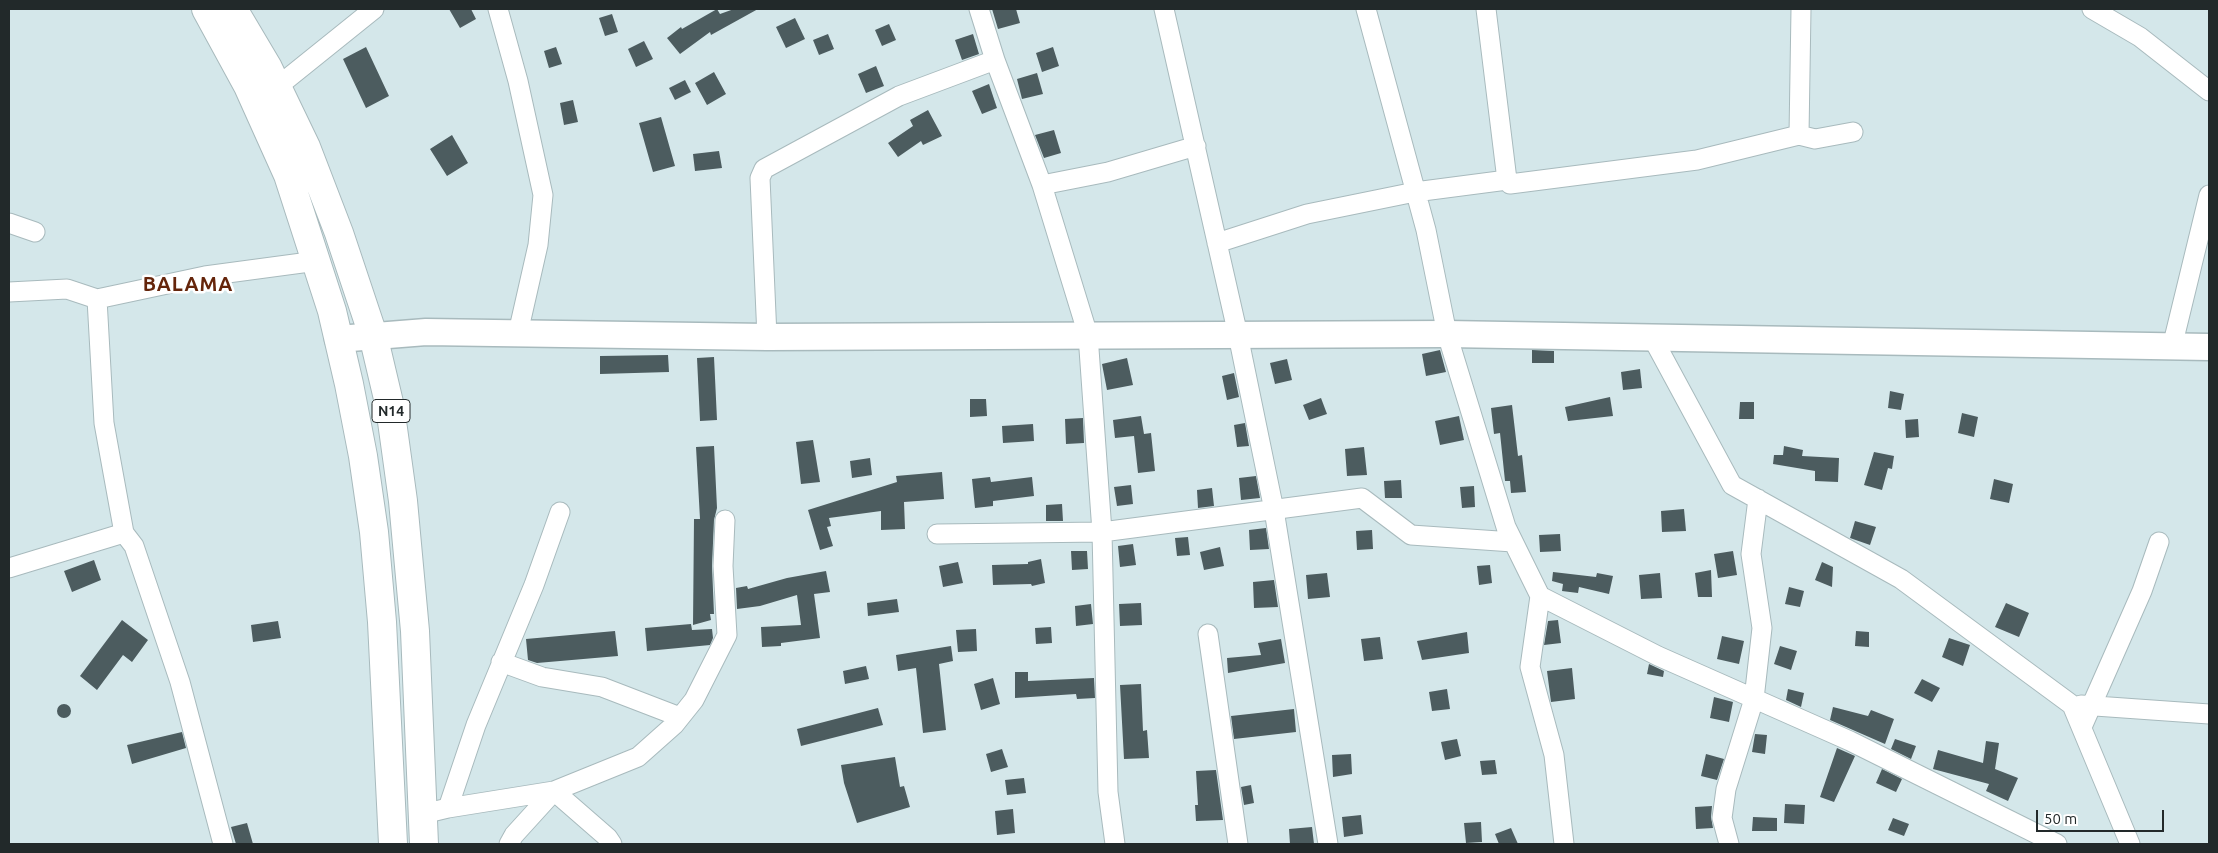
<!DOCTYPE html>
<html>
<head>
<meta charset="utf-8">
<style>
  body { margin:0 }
  #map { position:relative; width:2218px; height:853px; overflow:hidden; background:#d4e7ea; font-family:Ubuntu,sans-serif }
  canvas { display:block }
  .frame { position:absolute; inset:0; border:10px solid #22292a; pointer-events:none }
  .scale { position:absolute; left:2036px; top:810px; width:128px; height:22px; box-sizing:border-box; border:2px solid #22292a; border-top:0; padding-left:6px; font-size:15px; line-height:18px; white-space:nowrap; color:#22292a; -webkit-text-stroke:4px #fff; paint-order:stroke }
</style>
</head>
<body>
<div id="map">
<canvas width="2218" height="853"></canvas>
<div class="frame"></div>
<div class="scale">50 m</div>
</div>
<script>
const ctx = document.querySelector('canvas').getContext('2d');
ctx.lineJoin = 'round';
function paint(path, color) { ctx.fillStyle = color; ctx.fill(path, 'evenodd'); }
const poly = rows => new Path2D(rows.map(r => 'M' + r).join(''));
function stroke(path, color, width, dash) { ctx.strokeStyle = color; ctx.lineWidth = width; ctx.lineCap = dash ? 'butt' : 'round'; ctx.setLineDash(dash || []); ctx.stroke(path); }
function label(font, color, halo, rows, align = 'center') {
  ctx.font = font + ' Ubuntu,sans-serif'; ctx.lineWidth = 5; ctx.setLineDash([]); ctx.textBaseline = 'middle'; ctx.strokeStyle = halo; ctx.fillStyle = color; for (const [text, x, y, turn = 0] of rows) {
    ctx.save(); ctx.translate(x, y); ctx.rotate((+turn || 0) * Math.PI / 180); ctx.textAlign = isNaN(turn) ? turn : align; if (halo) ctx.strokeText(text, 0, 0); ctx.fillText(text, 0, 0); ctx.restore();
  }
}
const building = poly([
  [449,9,471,9,476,19,460,28],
  [717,9,720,14,734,9,758,9,711,35,710,32,680,54,667,38,681,27,682,29],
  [992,9,1016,9,1020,23,998,29],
  [612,14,618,32,605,36,599,18],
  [795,18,805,39,786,48,776,27],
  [889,24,896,40,882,46,875,30],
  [828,34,834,49,819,55,813,40],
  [973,34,979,54,962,60,955,40],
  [644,41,653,59,636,67,628,49],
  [366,47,389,96,366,108,343,59],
  [556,47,562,64,549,68,544,51],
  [1053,47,1059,66,1042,72,1036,53],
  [876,66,884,86,866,93,858,74],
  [714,72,726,94,707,105,695,83],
  [1037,73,1043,94,1022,99,1017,79],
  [685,80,691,92,675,100,669,88],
  [989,84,997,108,982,114,972,91],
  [573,100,578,122,564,125,560,103],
  [928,110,942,136,923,145,921,141,898,157,888,143,913,126,910,120],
  [661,117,675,166,653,172,639,123],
  [1054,130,1061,153,1044,158,1035,135],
  [452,135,468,163,447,176,430,149],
  [719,151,722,168,695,171,693,154],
  [1440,350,1446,372,1426,376,1422,354],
  [1532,350,1554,351,1554,363,1532,363],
  [668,355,669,372,600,374,600,356],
  [714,357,717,420,700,421,697,358],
  [1127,358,1133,385,1107,390,1102,364],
  [1287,359,1292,380,1275,384,1270,363],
  [1640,369,1642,388,1623,390,1621,372],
  [1234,373,1239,397,1227,400,1222,376],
  [1890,391,1904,394,1901,410,1888,408],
  [1610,397,1613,416,1568,421,1565,407],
  [1321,398,1327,414,1309,420,1303,405],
  [970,399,986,399,987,416,970,417],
  [1740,402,1754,402,1754,419,1739,419],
  [1512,405,1518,456,1522,455,1526,492,1511,493,1510,481,1505,481,1500,433,1494,434,1491,408],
  [1962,413,1978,417,1974,437,1958,433],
  [1141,416,1144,434,1151,433,1155,471,1138,473,1134,436,1115,438,1113,420],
  [1459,416,1464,440,1440,445,1435,421],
  [1083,418,1084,443,1066,444,1065,419],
  [1918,419,1919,437,1906,438,1905,420],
  [1245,423,1249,446,1237,447,1234,425],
  [1033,424,1034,441,1003,443,1002,426],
  [813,440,820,482,801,484,796,442],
  [714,446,717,508,714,520,712,566,714,614,710,614,711,620,693,625,694,519,700,519,696,447],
  [1784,446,1803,450,1802,456,1839,458,1838,482,1815,481,1815,471,1773,464,1774,455,1783,455],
  [1364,447,1367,475,1347,476,1345,449],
  [1874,452,1894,456,1892,469,1888,468,1882,490,1864,485],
  [870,458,872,475,852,478,850,461],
  [942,472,944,499,904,502,905,529,881,530,881,511,829,518,831,526,827,527,833,546,820,550,808,510,897,482,896,476],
  [1256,476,1260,498,1241,500,1239,478],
  [990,477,991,482,1032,477,1034,496,993,501,993,506,975,508,972,479],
  [1994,479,2013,484,2009,503,1990,499],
  [1401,480,1402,498,1385,498,1384,481],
  [1131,485,1133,504,1117,506,1114,487],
  [1474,486,1475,507,1462,508,1460,487],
  [1212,488,1214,506,1198,508,1197,490],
  [1062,504,1063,521,1046,521,1046,505],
  [1684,509,1686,531,1662,532,1661,511],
  [1855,521,1876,527,1870,545,1850,538],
  [1266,528,1269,549,1250,550,1249,530],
  [1372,530,1373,549,1357,550,1356,531],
  [1560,534,1561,551,1540,552,1539,535],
  [1188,537,1190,555,1177,556,1175,538],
  [1133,544,1136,565,1120,567,1118,546],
  [1220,547,1224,566,1204,570,1200,552],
  [1071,551,1087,551,1088,569,1072,570],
  [1733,551,1737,575,1718,578,1714,554],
  [1041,559,1045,583,1032,586,1031,584,993,585,992,565,1028,564,1028,562],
  [94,560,101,580,72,592,64,571],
  [958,562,963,583,943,587,939,566],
  [1822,562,1833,567,1832,587,1815,580],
  [1490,565,1492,583,1479,585,1477,566],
  [1711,570,1712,597,1698,597,1695,573],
  [826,571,830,592,814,594,820,638,781,643,781,646,762,647,761,627,801,625,797,595,760,606,737,609,736,588,747,586,748,589,787,578],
  [1553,572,1596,577,1597,573,1613,576,1609,594,1579,587,1578,593,1562,591,1563,584,1552,581],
  [1327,573,1330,597,1308,599,1306,575],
  [1660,573,1662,598,1641,599,1639,575],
  [1274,580,1278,607,1254,608,1253,582],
  [1789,587,1804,591,1800,607,1785,604],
  [897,599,899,612,868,616,867,603],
  [1141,603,1142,625,1120,626,1119,604],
  [2006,603,2029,613,2019,637,1995,627],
  [1091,604,1093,624,1076,626,1075,606],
  [122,620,148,640,132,662,123,655,97,690,80,676],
  [1558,620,1561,643,1544,645,1548,621],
  [278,621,281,638,253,642,251,625],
  [691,624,692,630,712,629,713,638,710,645,647,651,645,628],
  [1051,627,1052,643,1036,644,1035,628],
  [976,629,977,651,958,652,956,630],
  [615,631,618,656,537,663,528,660,526,639],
  [1856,631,1869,632,1869,647,1855,646],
  [1467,632,1469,653,1422,660,1417,641],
  [1722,636,1744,641,1739,664,1717,659],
  [1380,637,1383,659,1364,661,1361,639],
  [1949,638,1970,645,1963,666,1942,657],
  [1281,639,1285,663,1228,673,1227,658,1261,655,1258,643],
  [951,646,953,661,939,664,946,730,923,733,916,668,898,671,896,655],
  [1780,646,1797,651,1791,670,1774,664],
  [1649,664,1664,671,1663,677,1647,674],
  [866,666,869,679,845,684,843,671],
  [1572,668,1575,699,1551,702,1547,671],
  [1015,672,1028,672,1028,681,1094,678,1095,698,1077,699,1076,694,1015,698],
  [993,678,1000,704,981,710,974,684],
  [1922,679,1940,688,1932,702,1914,693],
  [1141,684,1143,731,1147,730,1149,758,1124,759,1120,685],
  [1447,689,1450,709,1432,711,1429,692],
  [1788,689,1804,693,1801,707,1786,700],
  [1714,697,1733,702,1729,722,1710,718],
  '57 711a7 7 0 1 1 14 0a7 7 0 1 1-14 0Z',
  [1833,707,1868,716,1871,710,1894,719,1885,744,1830,720],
  [878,708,883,725,801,746,797,729],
  [1294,709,1296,732,1234,739,1231,716],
  [182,732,186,748,132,764,127,745],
  [1755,734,1767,735,1765,754,1752,752],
  [1457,739,1461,756,1445,760,1441,742],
  [1895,739,1916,746,1911,759,1891,749],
  [1986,741,1999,743,1995,769,2018,778,2008,801,1986,791,1989,784,1933,769,1938,750,1983,763],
  [1837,748,1855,756,1834,802,1820,797],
  [1002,749,1008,767,991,772,986,754],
  [1351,754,1352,774,1333,777,1332,755],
  [1706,754,1724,759,1717,780,1701,776],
  [895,757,900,787,904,786,910,807,857,823,844,783,841,765],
  [1495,760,1497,774,1482,775,1480,761],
  [1882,769,1902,779,1896,792,1876,783],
  [1216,770,1223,820,1196,821,1195,805,1198,805,1196,771],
  [1024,778,1026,793,1007,795,1005,780],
  [1251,785,1254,803,1244,805,1241,787],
  [1785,804,1805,805,1804,824,1784,823],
  [1712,806,1711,817,1713,828,1696,829,1695,807],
  [1013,809,1015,833,997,835,995,811],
  [1361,815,1363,834,1344,837,1342,817],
  [1753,817,1777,818,1777,831,1752,831],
  [1893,818,1909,824,1904,836,1888,830],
  [1481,822,1482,842,1466,843,1464,823],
  [247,823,253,844,236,844,231,827],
  [1312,827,1314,844,1290,844,1289,829],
  [1511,828,1518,844,1499,844,1495,834]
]);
const street = poly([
  [498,9,518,81,543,195,538,245,518,333],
  [979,9,995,60,1042,185,1088,335,1102,532,1108,792,1115,844],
  [1164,9,1238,335,1274,510,1328,844],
  [1366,9,1426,230,1447,334,1506,527,1540,596,1658,656,1850,741,2057,844],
  [1486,9,1507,180,1510,184,1697,160,1799,135,1815,139,1853,132],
  [2092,9,2140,37,2209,91],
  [277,87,374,9],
  [1799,135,1801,9],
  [1042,185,1108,172,1196,146],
  [9,223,35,232],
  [1217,243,1307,214,1415,192,1507,180],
  [9,292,67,289,97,299,205,276,317,261],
  [97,299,104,423,124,533,134,546,180,682,223,844],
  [767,337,760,178,764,169,899,96,995,60],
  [1652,337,1732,485,1901,579,2072,705,2130,844],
  [2172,347,2209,195],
  [937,534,1102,532,1362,498,1411,535,1513,542],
  [9,568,124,533],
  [1540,596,1530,667,1554,755,1564,844],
  [1208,634,1238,844],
  [501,662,542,677,602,687,680,717],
  [2081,705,2209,714],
  [2082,727,2142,591,2159,542],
  [448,808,476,725,534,585,560,512],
  [423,814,448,808,554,791,638,757,674,725,694,700,727,635,723,566,725,520],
  [509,844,514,835,554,791,608,838,612,844],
  [1729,844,1722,818,1726,789,1754,699,1762,628,1751,554,1758,499]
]);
const secondary = poly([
  [338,339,426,332,767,337,1447,334,2209,347]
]);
const primary = poly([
  [206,9,248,86,288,175,332,311,349,384,363,456,374,532,382,622,393,844],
  [233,9,268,68,306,147,339,233,373,335,390,407,403,501,415,631,424,844]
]);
const shields = [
  [391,411,38]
];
const shieldNames = [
  ["N14",391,411]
];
const districtNames = [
  ["BALAMA",188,284]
];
paint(building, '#4c5c5f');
stroke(street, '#a8babd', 21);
stroke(secondary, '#a8babd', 29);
stroke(primary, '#a8babd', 30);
stroke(street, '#fff', 19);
stroke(secondary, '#fff', 26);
stroke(primary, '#fff', 28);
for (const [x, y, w] of shields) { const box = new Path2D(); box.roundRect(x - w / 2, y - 11.5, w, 23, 4); ctx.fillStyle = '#fff'; ctx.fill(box); stroke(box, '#22292a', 1); }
label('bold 14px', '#22292a', null, shieldNames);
ctx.letterSpacing = '1px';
label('bold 20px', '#65250b', '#fff', districtNames);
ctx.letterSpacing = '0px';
</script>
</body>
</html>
